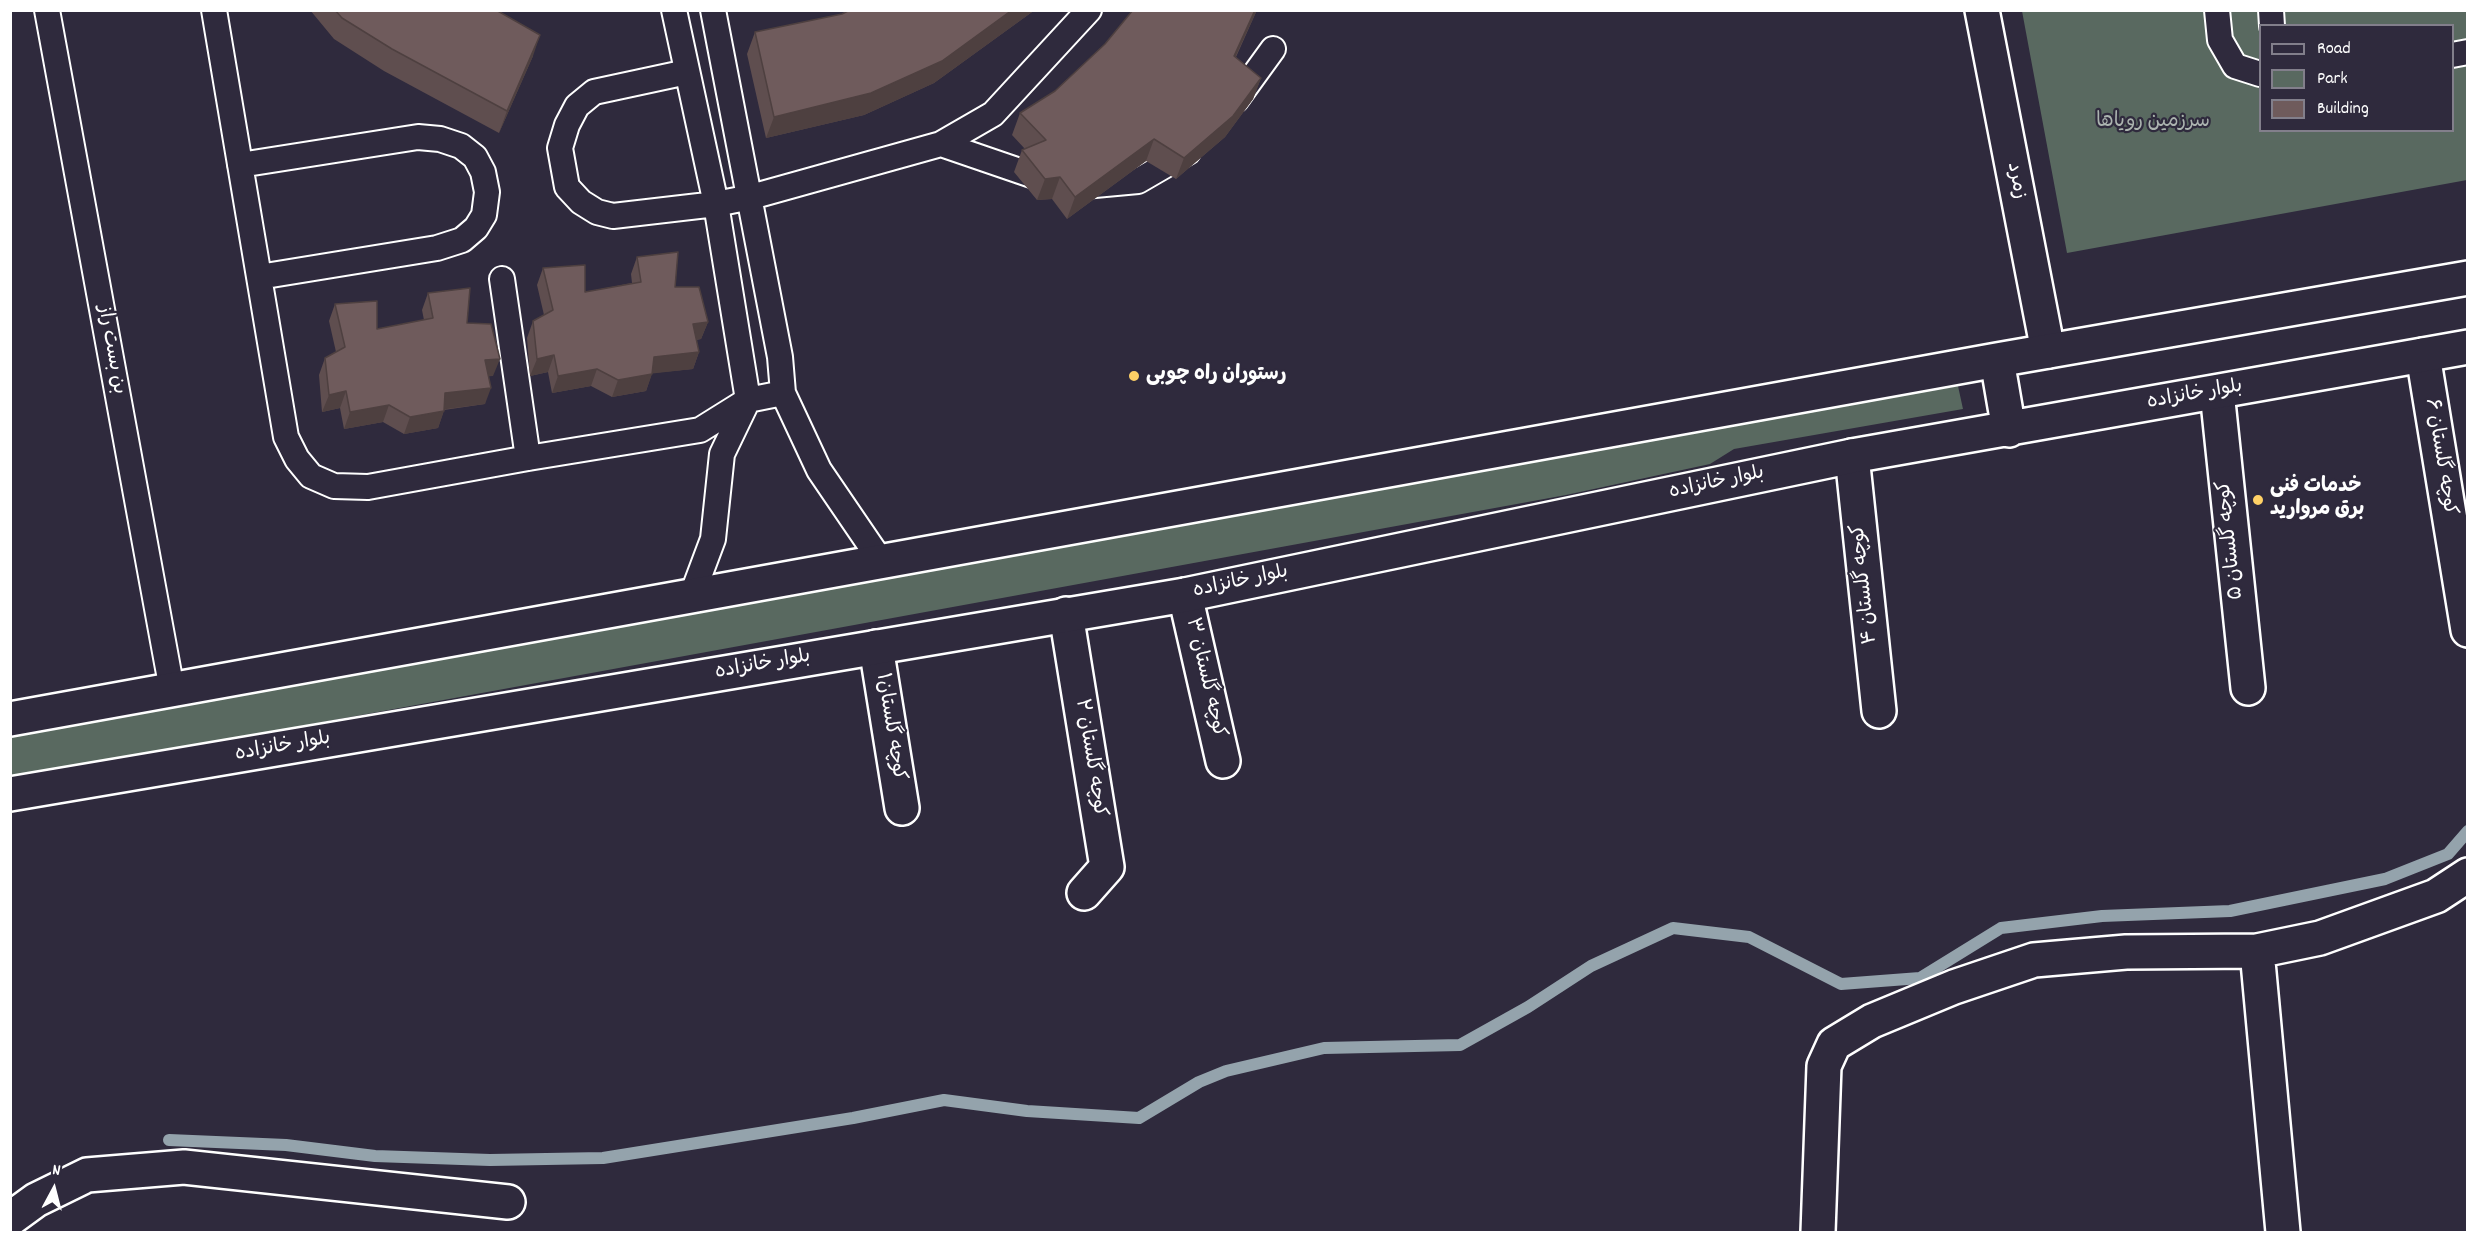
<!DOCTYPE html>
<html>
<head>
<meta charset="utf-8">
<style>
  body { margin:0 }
  #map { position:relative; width:2478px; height:1243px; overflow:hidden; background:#2f2a3d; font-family:Dekko,sans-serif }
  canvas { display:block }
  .frame { position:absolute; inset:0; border:12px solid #fff; pointer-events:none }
  .legend { position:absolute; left:2259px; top:24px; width:195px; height:108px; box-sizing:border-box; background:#2f2a3d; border:2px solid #827f8b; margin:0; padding:8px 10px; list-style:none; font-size:18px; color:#fff }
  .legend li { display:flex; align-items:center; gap:12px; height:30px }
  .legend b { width:30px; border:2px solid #827f8b }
  .north { position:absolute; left:24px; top:1159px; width:60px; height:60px; -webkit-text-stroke:4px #2f2a3d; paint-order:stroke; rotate:7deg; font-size:16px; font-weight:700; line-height:24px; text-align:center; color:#fff }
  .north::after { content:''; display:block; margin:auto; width:21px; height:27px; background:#fff; clip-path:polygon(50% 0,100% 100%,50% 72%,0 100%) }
</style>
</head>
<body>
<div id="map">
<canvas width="2478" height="1243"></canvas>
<div class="frame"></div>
<ul class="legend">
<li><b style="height:8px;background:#2f2a3d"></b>Road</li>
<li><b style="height:16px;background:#596960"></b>Park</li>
<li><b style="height:16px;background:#6f5b5c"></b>Building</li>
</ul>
<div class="north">N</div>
</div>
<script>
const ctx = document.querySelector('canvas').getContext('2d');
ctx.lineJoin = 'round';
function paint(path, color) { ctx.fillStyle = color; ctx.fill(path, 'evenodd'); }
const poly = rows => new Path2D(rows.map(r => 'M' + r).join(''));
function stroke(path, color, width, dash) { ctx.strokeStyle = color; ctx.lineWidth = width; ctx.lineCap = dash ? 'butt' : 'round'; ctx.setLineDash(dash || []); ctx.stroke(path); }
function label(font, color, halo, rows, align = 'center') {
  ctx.font = font + ' Dekko,"Playpen Sans Arabic",sans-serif'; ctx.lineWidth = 4.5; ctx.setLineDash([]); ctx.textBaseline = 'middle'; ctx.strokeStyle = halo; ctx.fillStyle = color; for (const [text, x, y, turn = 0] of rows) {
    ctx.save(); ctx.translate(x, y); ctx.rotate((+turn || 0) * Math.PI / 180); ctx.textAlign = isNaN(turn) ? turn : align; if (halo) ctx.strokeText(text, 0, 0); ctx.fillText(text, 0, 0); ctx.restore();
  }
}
const green = poly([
  [2022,11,2467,11,2467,180,2067,253],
  [2260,26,2452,26,2452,130,2260,130],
  [1958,386,1963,409,1734,449,1710,464,1566,495,11,779,11,734,1630,441]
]);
const stream = poly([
  [169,1140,286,1145,375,1156,490,1160,603,1158,853,1118,944,1100,1027,1111,1139,1118,1199,1082,1226,1071,1324,1048,1460,1045,1528,1007,1591,966,1673,928,1749,937,1841,984,1920,978,2001,928,2102,916,2230,911,2385,879,2448,854,2468,831]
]);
const service = poly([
  [47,10,172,690],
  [214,10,286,437,297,459,311,476,334,486,368,487,528,458,700,430,748,400,783,393],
  [674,10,716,204,748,400,722,454,713,539,692,595],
  [713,10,780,357,783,393,819,470,881,561],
  [2217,10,2220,40,2235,66,2260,74],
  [2271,10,2272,26],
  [2452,55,2468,52],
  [687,72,594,92,577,106,567,125,560,148,567,187,581,202,597,212,613,216,716,204,751,197,941,144,993,114,1089,10],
  [1236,100,1273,49],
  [941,144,1046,180],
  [240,165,418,137,440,139,461,146,475,157,483,172,487,192,484,215,476,228,462,240,437,248,259,277],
  [1084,186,1138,181,1188,152],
  [502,279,528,458]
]);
const minor = poly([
  [1982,10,2048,351],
  [2423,355,2468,630],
  [2217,392,2248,688],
  [1852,456,1879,711],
  [1185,595,1223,761],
  [1066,614,1107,867,1084,893],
  [876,647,902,808],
  [2257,951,2283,1232],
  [10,1219,36,1200,87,1175,184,1167,508,1202],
  [1818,1232,1824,1066,1834,1044,1872,1021,1954,987,2034,960,2126,952,2257,951,2320,938,2436,896,2468,875]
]);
const trunk = poly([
  [1997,360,2009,430],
  [10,719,1997,360,2468,278],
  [10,794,1185,595,1852,456,2468,347]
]);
const wall = poly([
  [310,10,496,10,533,56,499,133,384,71,334,39],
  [850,10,1032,10,1032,12,934,83,864,115,766,138,747,54,755,32,842,14],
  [1133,10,1257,10,1236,57,1261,78,1253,99,1225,137,1176,179,1146,161,1067,219,1052,199,1037,200,1014,172,1022,150,1025,149,1012,135,1020,113,1055,91,1105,44],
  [637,257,675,287,708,322,701,339,696,340,699,352,693,369,652,373,646,391,612,397,591,386,552,393,548,372,530,376,527,338,533,321,544,315,537,285,543,268,585,292,632,283,631,274],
  [428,293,467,323,493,376,488,376,485,404,444,410,438,428,404,434,383,422,344,429,340,408,322,412,319,375,325,358,336,352,329,321,335,304,377,329,424,320,422,310]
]);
const shadedWall = poly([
  [1012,10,1032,10,1032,12,934,83,864,115,766,138,774,117],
  [1255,10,1257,10,1226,77,1234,56],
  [540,35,533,56,499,133,507,111],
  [1261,78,1253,99,1225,137,1176,179,1184,158],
  [1154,139,1146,161,1067,219,1075,197],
  [1060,177,1052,199,1037,200,1045,179],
  [708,322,701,339,687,341,693,324],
  [699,352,693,369,648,374,654,357],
  [554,355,548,372,530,376,537,359],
  [500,359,493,376,479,377,485,360],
  [597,369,591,386,552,393,558,376],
  [652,374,646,391,612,397,618,380],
  [491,388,485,404,439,410,445,393],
  [346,391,340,408,322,412,329,395],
  [389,405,383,422,344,429,350,412],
  [444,411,438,428,404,434,410,417]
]);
const building = poly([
  [335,10,496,10,540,35,507,111,392,49,342,18,335,10],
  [850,10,1012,10,942,61,871,93,774,117,755,32,842,14,850,10],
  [1133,10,1255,10,1234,56,1261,78,1233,116,1184,158,1154,139,1075,197,1060,177,1045,179,1022,150,1046,140,1020,113,1055,91,1105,44,1133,10],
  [678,252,675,287,699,287,708,322,693,324,699,352,654,357,652,374,618,380,597,369,558,376,554,355,537,359,533,321,553,310,543,268,585,265,585,292,641,282,637,257,678,252],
  [470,288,467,323,491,324,500,359,485,360,491,388,445,393,444,411,410,417,389,405,350,412,346,391,329,395,325,358,345,347,335,304,377,301,377,329,433,318,428,293,470,288]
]);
const markers = [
  [1134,376,6,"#ffd166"],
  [2258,500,6,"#ffd166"]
];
const parkNames = [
  ["سرزمین رویاها",2153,123]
];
const streetNames = [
  ["زمرد",2015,181,79],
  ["بن بست راز",110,350,80],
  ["بلوار خانزاده",2195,396,-10],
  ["کوچه گلستان ۶",2439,457,81],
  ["بلوار خانزاده",1717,484,-12],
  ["کوچه گلستان ۵",2232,540,-96],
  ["بلوار خانزاده",1241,583,-12],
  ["کوچه گلستان ۴",1866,584,-96],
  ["بلوار خانزاده",763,666,-10],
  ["کوچه گلستان ۳",1204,678,77],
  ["کوچه گلستان۱",889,727,81],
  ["بلوار خانزاده",283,748,-10],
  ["کوچه گلستان ۲",1089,758,81]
];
const poiNames = [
  ["رستوران راه چوبی",1146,376],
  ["خدمات فنی",2270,488],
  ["برق مروارید",2270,511]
];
paint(green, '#596960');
stroke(stream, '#94a3ac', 12);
stroke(service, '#fff', 28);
stroke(minor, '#fff', 38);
stroke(trunk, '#fff', 38);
stroke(service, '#2f2a3d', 24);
stroke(minor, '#2f2a3d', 33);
stroke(trunk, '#2f2a3d', 33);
paint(wall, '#5f4e4f');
paint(shadedWall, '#4e4040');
paint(building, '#6f5b5c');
stroke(building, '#4e4040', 1.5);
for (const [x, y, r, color] of markers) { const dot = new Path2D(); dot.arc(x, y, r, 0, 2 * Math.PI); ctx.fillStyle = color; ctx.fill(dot); stroke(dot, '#2f2a3d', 2); }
label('20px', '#acb4b0', '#2f2a3d', parkNames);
label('20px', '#fff', '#2f2a3d', streetNames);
label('bold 20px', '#fff', '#2f2a3d', poiNames, 'left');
</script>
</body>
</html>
